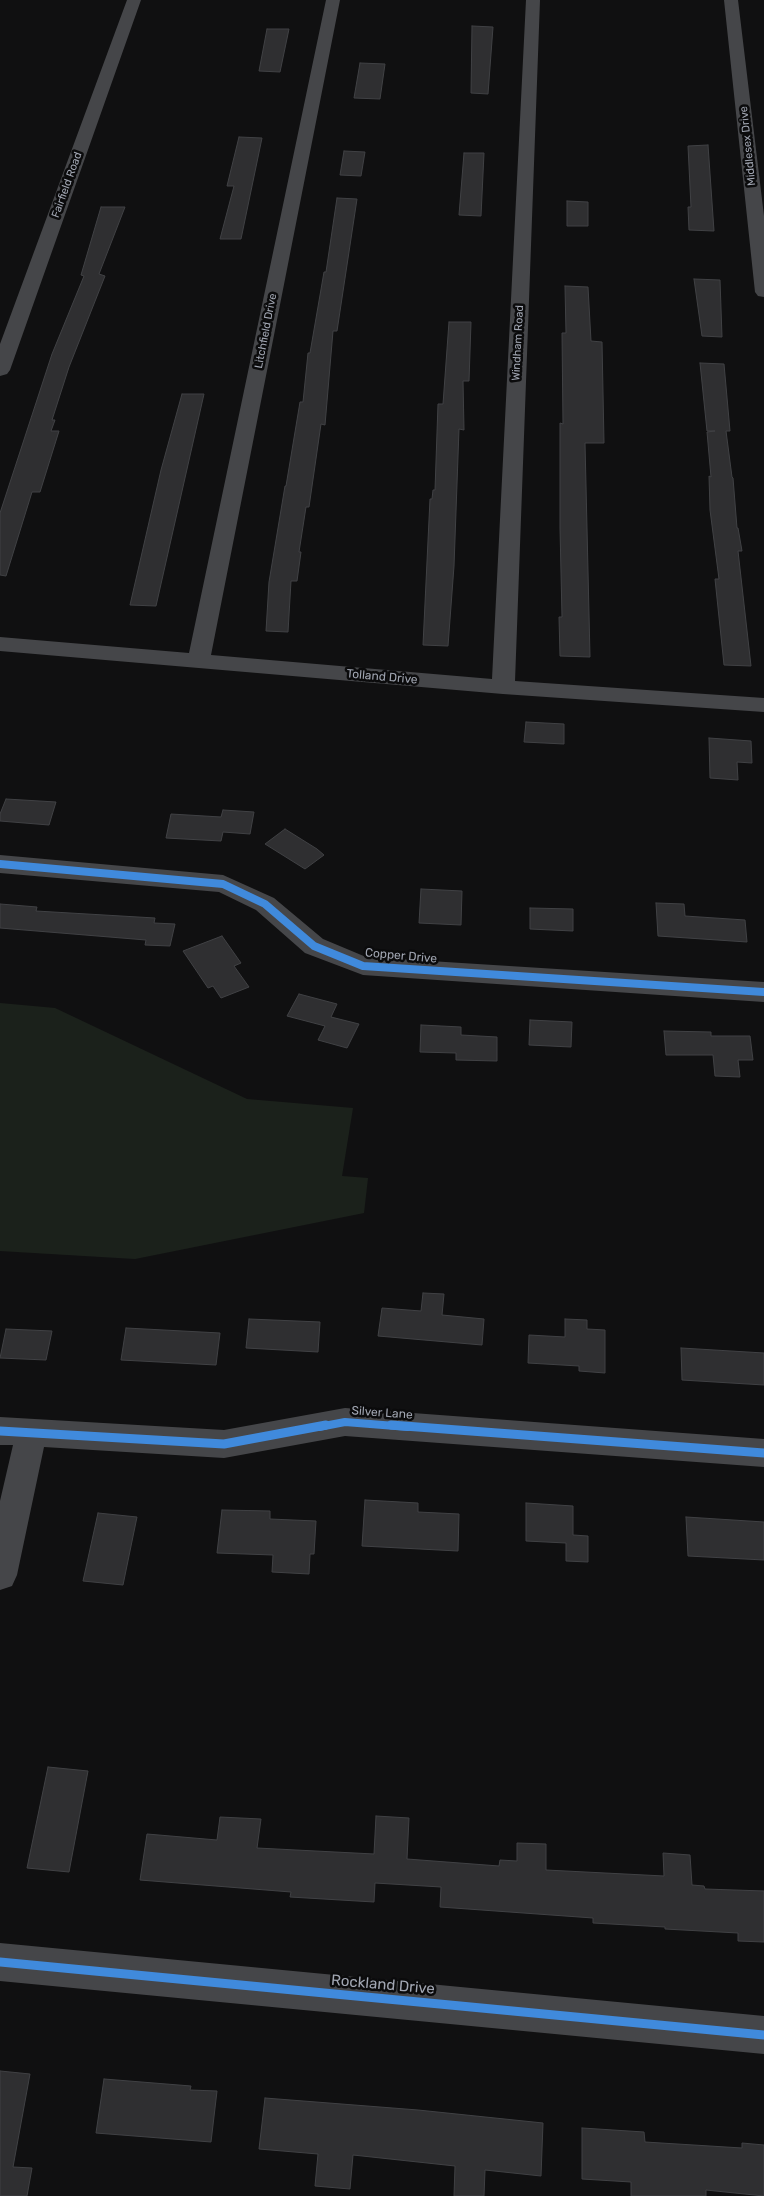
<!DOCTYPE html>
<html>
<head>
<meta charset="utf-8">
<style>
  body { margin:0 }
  canvas { display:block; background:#101011 }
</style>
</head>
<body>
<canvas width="764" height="2196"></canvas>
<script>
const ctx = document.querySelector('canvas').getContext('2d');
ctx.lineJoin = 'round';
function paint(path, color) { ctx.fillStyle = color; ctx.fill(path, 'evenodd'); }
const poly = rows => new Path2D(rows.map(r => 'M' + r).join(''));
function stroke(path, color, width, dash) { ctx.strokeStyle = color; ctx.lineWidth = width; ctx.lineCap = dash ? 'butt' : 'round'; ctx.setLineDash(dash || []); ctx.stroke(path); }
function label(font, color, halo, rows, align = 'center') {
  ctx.font = font + ' Rubik,sans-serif'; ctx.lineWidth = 5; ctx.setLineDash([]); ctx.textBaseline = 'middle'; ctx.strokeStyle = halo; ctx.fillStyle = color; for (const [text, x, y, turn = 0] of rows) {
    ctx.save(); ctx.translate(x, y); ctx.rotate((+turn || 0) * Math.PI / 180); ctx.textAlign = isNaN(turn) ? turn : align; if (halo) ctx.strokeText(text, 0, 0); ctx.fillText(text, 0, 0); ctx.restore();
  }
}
const green = poly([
  [0,1003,55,1008,247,1099,353,1108,342,1176,368,1178,364,1213,135,1259,0,1251]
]);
const building = poly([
  [472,26,493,27,488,94,471,93,472,26],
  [267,29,289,29,280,72,259,71,267,29],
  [360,63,385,64,380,99,354,98,360,63],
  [239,137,262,138,241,239,220,239,234,186,227,186,239,137],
  [708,145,714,231,689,230,688,207,691,207,688,146,708,145],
  [344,151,365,152,361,176,340,175,344,151],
  [464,153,484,153,481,216,459,215,464,153],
  [337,198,357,199,337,331,333,331,325,425,321,424,309,507,306,507,299,552,301,552,297,581,291,581,288,632,266,631,269,582,285,486,286,486,300,402,303,402,308,353,310,353,324,272,326,272,337,198],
  [567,201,588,202,588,226,567,226,567,201],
  [101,207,125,207,99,274,105,276,69,367,52,420,55,420,51,431,59,431,40,492,32,492,6,576,0,575,0,513,52,354,84,276,81,275,101,207],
  [694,279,720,280,722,337,702,336,694,279],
  [565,286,588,287,591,341,602,342,604,443,585,443,590,657,560,656,559,617,562,617,560,528,560,423,563,424,562,333,566,333,565,286],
  [449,322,471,322,469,381,463,381,464,430,459,429,454,566,448,646,423,645,430,499,432,499,433,490,435,490,438,404,443,404,449,322],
  [700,363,724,364,730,431,726,431,732,477,733,478,737,528,738,528,742,551,738,551,751,666,724,665,715,579,719,579,710,510,709,476,711,477,707,432,715,431,707,431,700,363],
  [182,394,204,394,156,606,130,605,161,470,182,394],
  [526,722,564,724,564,744,524,742,526,722],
  [709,738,751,741,752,763,737,762,738,780,710,778,709,738],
  [6,799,56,802,49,825,0,821,0,814,6,799],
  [223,810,254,812,250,834,223,832,221,841,166,838,171,814,221,817,223,810],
  [285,829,317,849,324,855,305,869,265,844,285,829],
  [421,889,462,891,461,925,419,923,421,889],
  [656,903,684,904,685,916,745,920,747,942,658,936,656,903],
  [0,904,37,907,36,911,155,918,154,923,175,924,170,946,145,945,146,940,0,928,0,904],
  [530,908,573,909,573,931,530,929,530,908],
  [222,936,241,963,234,966,249,987,221,998,213,986,208,988,183,951,222,936],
  [299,994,337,1004,331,1017,359,1024,347,1048,318,1040,325,1026,287,1016,299,994],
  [530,1020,572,1022,571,1047,529,1045,530,1020],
  [421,1025,461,1027,461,1035,497,1037,497,1061,456,1060,456,1053,420,1052,421,1025],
  [664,1031,711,1032,711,1036,750,1036,753,1060,738,1060,740,1077,715,1076,713,1055,666,1055,664,1031],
  [423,1293,444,1294,442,1315,484,1319,482,1345,378,1336,382,1308,421,1311,423,1293],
  [249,1319,320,1322,318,1352,246,1348,249,1319],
  [565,1319,587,1320,587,1329,605,1330,605,1373,579,1371,579,1366,528,1363,529,1335,565,1337,565,1319],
  [126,1328,220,1333,216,1365,121,1360,126,1328],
  [6,1329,52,1331,46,1360,0,1358,6,1329],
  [681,1348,764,1353,764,1385,682,1380,681,1348],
  [365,1500,418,1503,418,1512,459,1514,458,1551,362,1546,365,1500],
  [526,1503,573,1506,573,1535,588,1536,588,1562,566,1561,566,1543,526,1541,526,1503],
  [222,1510,270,1511,270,1519,316,1521,314,1554,310,1554,309,1574,272,1572,273,1555,217,1553,222,1510],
  [98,1513,137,1517,123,1585,83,1581,98,1513],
  [686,1517,764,1522,764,1560,688,1556,686,1517],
  [48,1767,88,1771,69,1872,27,1868,48,1767],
  [376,1816,409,1818,407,1859,499,1866,500,1860,517,1861,517,1843,546,1844,546,1870,664,1876,663,1853,690,1855,692,1885,704,1886,705,1889,764,1891,764,1942,738,1941,738,1933,665,1929,665,1927,593,1923,593,1918,440,1907,441,1887,375,1883,374,1902,290,1897,291,1892,140,1880,147,1834,217,1840,220,1817,261,1819,257,1848,374,1854,376,1816],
  [0,2071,30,2074,13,2167,32,2168,27,2196,0,2196,0,2071],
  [104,2079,191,2086,190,2090,217,2091,211,2142,96,2133,104,2079],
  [265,2098,418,2110,543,2123,541,2176,485,2170,484,2196,454,2196,455,2166,353,2155,350,2189,315,2186,318,2154,259,2149,265,2098],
  [582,2128,644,2132,645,2142,742,2148,742,2143,764,2145,764,2196,706,2190,706,2196,631,2196,631,2182,582,2179,582,2128]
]);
const minor = poly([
  [127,0,141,0,10,370,7,374,0,376,0,344,127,0],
  [326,0,340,0,211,655,492,679,526,0,540,0,515,681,764,698,764,712,503,694,0,651,0,637,189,653,326,0],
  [724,0,738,0,764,216,764,297,758,296,755,292,724,0],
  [0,855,223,875,274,898,323,939,366,957,764,982,764,1002,363,975,305,953,256,910,219,892,0,873,0,855],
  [345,1408,764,1439,764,1467,345,1436,224,1458,44,1447,17,1575,12,1586,0,1590,0,1501,13,1445,0,1445,0,1417,224,1430,345,1408],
  [0,1943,764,2016,764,2054,0,1981,0,1943]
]);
const cyclewayFar1 = poly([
  [0,864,223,884,265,904,314,946,363,966,764,992],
  [319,1427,345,1422,408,1427]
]);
const cycleway = poly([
  [391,1425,764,1453],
  [0,1431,224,1444,326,1425],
  [0,1962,764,2035]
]);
const farStreetnames = [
  ["Middlesex Drive",748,146,-96],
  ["Fairfield Road",67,185,-70],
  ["Litchfield Drive",266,331,-79],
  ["Windham Road",518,343,-87]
];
const streetNames = [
  ["Tolland Drive",382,677,5],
  ["Copper Drive",401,956,5],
  ["Silver Lane",382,1413,4]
];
const nearStreetnames = [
  ["Rockland Drive",383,1985,5]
];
paint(green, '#1b211b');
paint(building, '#2f2f31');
stroke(building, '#404144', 1);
paint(minor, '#454649');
stroke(cyclewayFar1, '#408adc', 8);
stroke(cycleway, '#408adc', 9);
label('11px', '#a1a6b2', '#0b0b0c', farStreetnames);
label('12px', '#a1a6b2', '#0b0b0c', streetNames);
label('15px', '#a1a6b2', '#0b0b0c', nearStreetnames);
</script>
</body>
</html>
